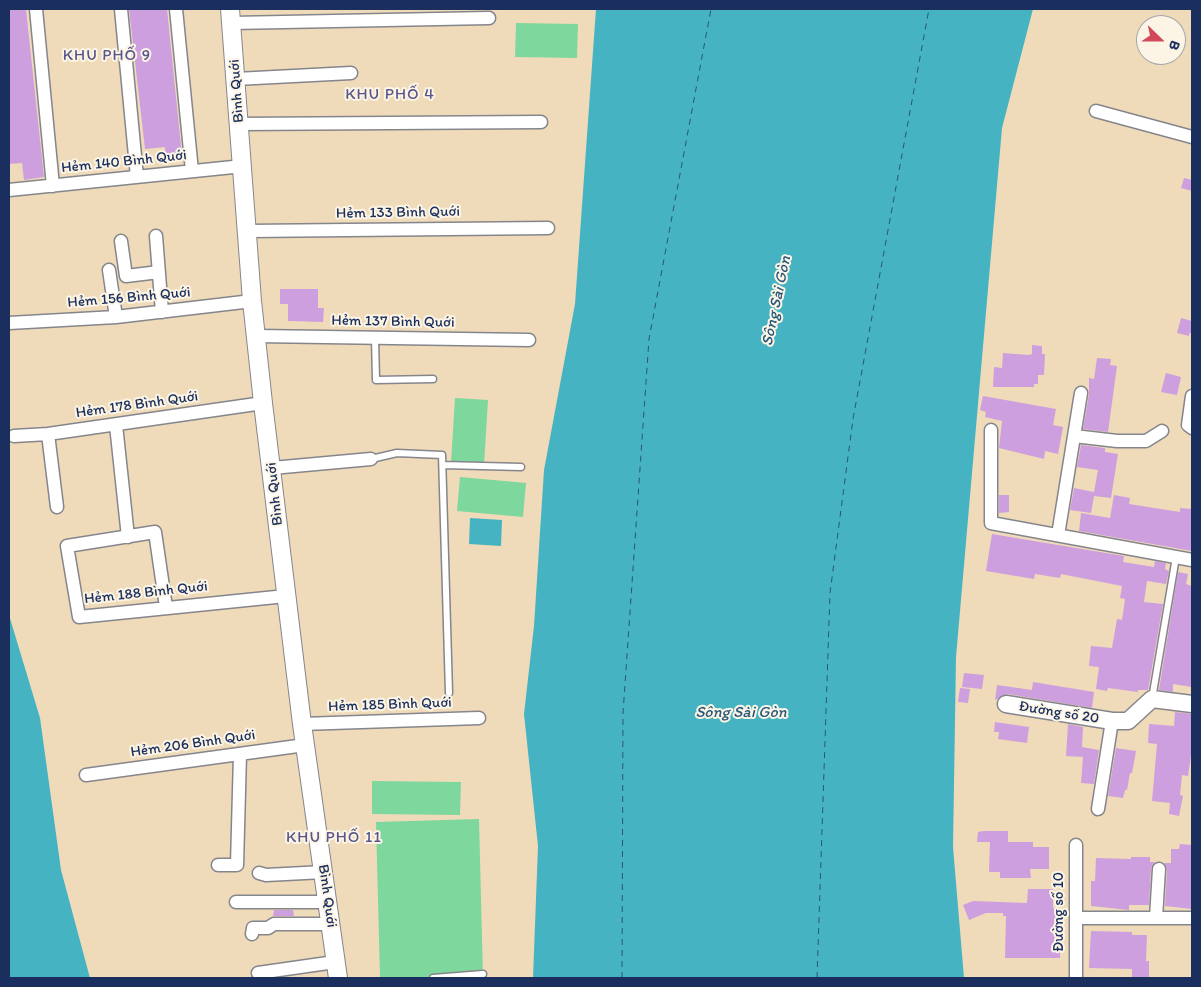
<!DOCTYPE html>
<html>
<head>
<meta charset="utf-8">
<style>
  body { margin:0 }
  #map { position:relative; width:1201px; height:987px; overflow:hidden; background:#efdbba; font-family:Itim,sans-serif }
  canvas { display:block }
  .frame { position:absolute; inset:0; border:10px solid #1b2f5e; pointer-events:none }
  .north { position:absolute; left:1136px; top:15px; width:50px; height:50px; box-sizing:border-box; background:#fcf5e5; border:1px solid #a2a6af; border-radius:50%; rotate:112deg; font-size:14px; font-weight:700; line-height:20px; text-align:center; color:#1b2f5e }
  .north::after { content:''; display:block; margin:auto; width:18px; height:22px; background:#d1495b; clip-path:polygon(50% 0,100% 100%,50% 72%,0 100%) }
</style>
</head>
<body>
<div id="map">
<canvas width="1201" height="987"></canvas>
<div class="frame"></div>
<div class="north">B</div>
</div>
<script>
const ctx = document.querySelector('canvas').getContext('2d');
ctx.lineJoin = 'round';
function paint(path, color) { ctx.fillStyle = color; ctx.fill(path, 'evenodd'); }
const poly = rows => new Path2D(rows.map(r => 'M' + r).join(''));
function stroke(path, color, width, dash) { ctx.strokeStyle = color; ctx.lineWidth = width; ctx.lineCap = dash ? 'butt' : 'round'; ctx.setLineDash(dash || []); ctx.stroke(path); }
function label(font, color, halo, rows, align = 'center') {
  ctx.font = font + ' Itim,sans-serif'; ctx.lineWidth = 4; ctx.setLineDash([]); ctx.textBaseline = 'middle'; ctx.strokeStyle = halo; ctx.fillStyle = color; for (const [text, x, y, turn = 0] of rows) {
    ctx.save(); ctx.translate(x, y); ctx.rotate((+turn || 0) * Math.PI / 180); ctx.textAlign = isNaN(turn) ? turn : align; if (halo) ctx.strokeText(text, 0, 0); ctx.fillText(text, 0, 0); ctx.restore();
  }
}
const green = poly([
  [516,23,578,24,577,58,515,57],
  [455,398,488,400,484,465,451,463],
  [460,477,526,483,523,517,457,511],
  [372,781,461,782,460,815,372,814],
  [479,819,483,978,380,978,376,822]
]);
const water = poly([
  [596,9,1033,9,1002,128,956,657,953,847,964,978,533,978,538,846,524,714,534,626,544,470,575,304],
  [470,518,502,520,501,546,469,544],
  [9,615,40,718,61,870,90,978,9,978]
]);
const ferry = poly([
  [622,978,623,713,649,339,711,9],
  [817,978,830,593,853,419,929,9]
]);
const building = poly([
  [9,9,26,9,44,177,24,180,22,163,9,164],
  [129,9,167,9,182,156,166,158,165,147,145,149],
  [1184,178,1192,180,1192,191,1181,188],
  [280,289,318,289,318,308,324,308,323,322,288,321,288,304,280,304],
  [1181,318,1192,321,1192,334,1189,333,1189,336,1177,333],
  [1032,345,1042,346,1042,354,1045,354,1044,375,1038,375,1038,384,1034,384,1034,387,993,387,994,367,1002,368,1003,353,1029,355,1032,354],
  [1097,358,1111,359,1110,365,1117,366,1108,432,1083,429,1089,394,1089,378,1094,379],
  [1166,373,1181,377,1177,395,1161,392],
  [983,396,1056,409,1053,425,1063,427,1058,454,1045,451,1044,459,999,448,1002,421,985,417,986,412,980,410],
  [1081,445,1105,448,1105,452,1118,454,1111,498,1094,496,1091,513,1070,510,1074,488,1094,492,1098,470,1077,467],
  [999,495,1009,495,1009,512,999,513],
  [1114,495,1130,498,1129,504,1180,512,1180,508,1192,509,1192,551,1079,531,1081,513,1110,518],
  [992,534,1124,556,1123,562,1154,567,1155,561,1166,563,1165,569,1169,571,1166,584,1147,581,1144,602,1163,604,1148,690,1138,690,1138,692,1108,688,1107,691,1096,689,1099,667,1089,666,1091,646,1112,648,1117,619,1122,620,1125,599,1120,598,1122,586,1061,574,1060,578,1035,574,1034,579,986,571],
  [1178,572,1188,574,1186,584,1192,586,1192,687,1173,684,1173,692,1159,690],
  [964,673,984,675,982,689,962,687],
  [1033,682,1094,692,1092,708,1008,694,995,700,997,685,1032,690],
  [960,688,970,689,968,703,958,702],
  [1175,712,1192,714,1192,748,1188,776,1182,775,1180,795,1183,796,1179,816,1169,814,1170,803,1152,801,1157,744,1148,743,1149,724,1174,726],
  [995,722,1029,727,1027,743,998,739,999,732,994,732],
  [1068,724,1083,727,1082,747,1099,750,1094,784,1081,783,1083,757,1066,756],
  [1116,748,1136,751,1132,773,1130,773,1127,790,1125,790,1123,798,1108,796],
  [984,831,1008,831,1008,842,1033,842,1033,847,1049,847,1049,869,1030,869,1031,878,1000,878,1000,872,989,872,990,842,977,842,978,832],
  [1180,844,1192,845,1192,909,1165,906,1167,870,1164,863,1171,863,1171,849,1179,849],
  [1131,857,1150,857,1150,862,1155,862,1151,868,1149,905,1129,905,1129,910,1091,906,1091,881,1095,881,1096,858,1131,859],
  [1028,889,1053,889,1053,908,1059,908,1060,958,1005,958,1006,916,1003,916,1003,913,986,913,969,920,963,905,973,901,1027,903],
  [274,910,293,910,294,916,273,916],
  [1091,931,1132,932,1132,935,1147,935,1146,961,1149,961,1149,978,1132,978,1132,969,1089,968]
]);
const service = poly([
  [375,338,376,380,433,379],
  [371,459,397,453,442,455,449,693],
  [443,465,521,467],
  [1152,699,1176,557],
  [433,978,483,974]
]);
const minor = poly([
  [36,9,53,186],
  [121,9,137,177],
  [176,9,192,171],
  [232,23,489,18],
  [236,79,351,73],
  [1096,111,1192,137],
  [239,124,541,122],
  [9,190,243,166],
  [248,231,548,228],
  [156,236,162,312],
  [121,241,126,276,159,272],
  [109,270,116,317],
  [9,323,116,317,252,301],
  [257,336,529,340],
  [1192,396,1188,425,1192,428],
  [116,425,128,537],
  [991,430,991,523,1192,560],
  [48,434,57,507],
  [14,436,48,434,263,403],
  [1074,436,1117,441,1146,441,1162,431],
  [272,468,371,459],
  [1058,535,1081,393],
  [166,607,155,532,67,546,79,617,286,596],
  [302,724,479,718],
  [86,775,305,745],
  [1098,809,1112,721],
  [1076,845,1076,978],
  [218,865,237,865,240,754],
  [259,873,266,875,324,872],
  [236,902,328,902],
  [1076,918,1192,918],
  [1156,918,1159,869],
  [252,934,253,928,268,928,274,924,330,924],
  [258,973,335,962]
]);
const tertiary = poly([
  [1006,704,1112,721,1128,721,1152,699,1192,704]
]);
const secondary = poly([
  [230,9,252,301,263,403,302,724,338,978]
]);
const streetNames = [
  ["Bình Quới",237,91,-94],
  ["Hẻm 140 Bình Quới",124,162,-6],
  ["Hẻm 133 Bình Quới",398,213,-1],
  ["Hẻm 156 Bình Quới",129,298,-5],
  ["Hẻm 137 Bình Quới",393,322,1],
  ["Hẻm 178 Bình Quới",137,405,-8],
  ["Bình Quới",275,494,-96],
  ["Hẻm 188 Bình Quới",146,593,-6],
  ["Hẻm 185 Bình Quới",390,705,-2],
  ["Đường số 20",1059,713,9],
  ["Hẻm 206 Bình Quới",193,744,-8],
  ["Bình Quới",327,896,82],
  ["Đường số 10",1059,912,-90]
];
const neighbourhoodNames = [
  ["KHU PHỐ 9",107,56],
  ["KHU PHỐ 4",390,95],
  ["KHU PHỐ 11",334,838]
];
const waterNames = [
  ["Sông Sài Gòn",777,301,-78],
  ["Sông Sài Gòn",741,713]
];
paint(green, '#7ed79c');
paint(water, '#45b3c1');
stroke(ferry, '#28577c', 1, [6, 5]);
paint(building, '#ce9fde');
stroke(service, '#85858c', 9);
stroke(minor, '#85858c', 15);
stroke(tertiary, '#85858c', 19);
stroke(secondary, '#85858c', 20);
stroke(service, '#fff', 6);
stroke(minor, '#fff', 12);
stroke(tertiary, '#fff', 16);
stroke(secondary, '#fff', 18);
label('15px', '#1b2f5e', '#fcf5e5', streetNames);
ctx.letterSpacing = '1px';
label('16px', '#5a568b', '#fcf5e5', neighbourhoodNames);
ctx.letterSpacing = '0px';
label('italic 16px', '#28577c', '#fcf5e5', waterNames);
</script>
</body>
</html>
